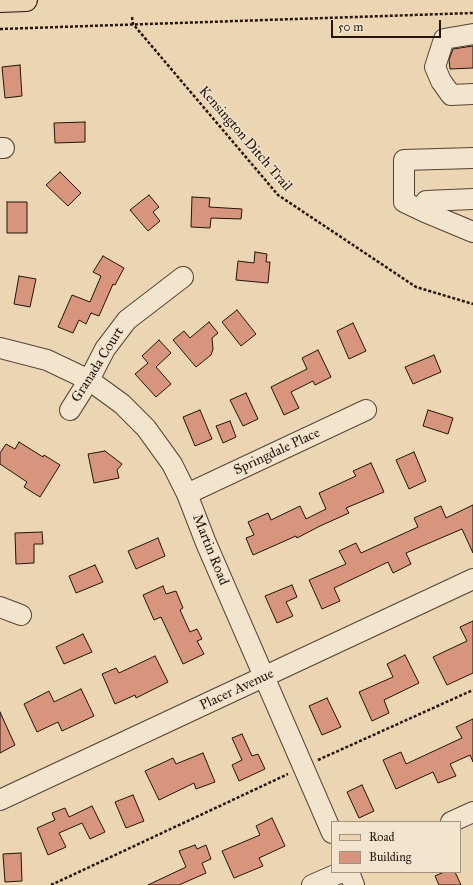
<!DOCTYPE html>
<html>
<head>
<meta charset="utf-8">
<style>
  body { margin:0 }
  #map { position:relative; width:473px; height:885px; overflow:hidden; background:#ecd5b2; font-family:"IM FELL Great Primer",serif }
  canvas { display:block }
  .legend { position:absolute; left:331px; top:821px; width:130px; height:52px; box-sizing:border-box; background:#f3e4cd; border:1px solid #a09180; margin:0; padding:5px 7px; list-style:none; font-size:12px; color:#23140c }
  .legend li { display:flex; align-items:center; gap:8px; height:20px }
  .legend b { width:20px; border:1px solid #a09180 }
  .scale { position:absolute; left:331px; top:20px; width:110px; height:18px; box-sizing:border-box; border:2px solid #23140c; border-top:0; padding-left:5px; font-size:12px; line-height:14px; white-space:nowrap; color:#23140c; -webkit-text-stroke:3px #f3e4cd; paint-order:stroke }
</style>
</head>
<body>
<div id="map">
<canvas width="473" height="885"></canvas>
<ul class="legend">
<li><b style="height:5px;background:#ecd5b2"></b>Road</li>
<li><b style="height:11px;background:#d8957d"></b>Building</li>
</ul>
<div class="scale">50 m</div>
</div>
<script>
const ctx = document.querySelector('canvas').getContext('2d');
ctx.lineJoin = 'round';
function paint(path, color) { ctx.fillStyle = color; ctx.fill(path, 'evenodd'); }
const poly = rows => new Path2D(rows.map(r => 'M' + r).join(''));
function stroke(path, color, width, dash) { ctx.strokeStyle = color; ctx.lineWidth = width; ctx.lineCap = dash ? 'butt' : 'round'; ctx.setLineDash(dash || []); ctx.stroke(path); }
function label(font, color, halo, rows, align = 'center') {
  ctx.font = font + ' "IM FELL Great Primer",serif'; ctx.lineWidth = 3; ctx.setLineDash([]); ctx.textBaseline = 'middle'; ctx.strokeStyle = halo; ctx.fillStyle = color; for (const [text, x, y, turn = 0] of rows) {
    ctx.save(); ctx.translate(x, y); ctx.rotate((+turn || 0) * Math.PI / 180); ctx.textAlign = isNaN(turn) ? turn : align; if (halo) ctx.strokeText(text, 0, 0); ctx.fillText(text, 0, 0); ctx.restore();
  }
}
const building = poly([
  [473,46,473,68,450,69,449,60,453,49,473,46],
  [20,65,22,96,5,98,2,67,20,65],
  [85,122,85,142,55,143,54,123,85,122],
  [60,172,81,193,68,206,46,185,60,172],
  [149,195,159,207,153,212,160,221,148,231,130,210,149,195],
  [192,197,210,198,209,207,242,209,241,219,211,218,210,228,191,227,192,197],
  [7,202,27,202,27,233,7,233,7,202],
  [255,252,267,254,266,262,270,262,268,283,236,280,238,261,254,263,255,252],
  [103,256,124,268,115,285,113,284,99,316,91,313,86,324,79,320,73,333,58,327,72,295,90,302,101,276,93,272,103,256],
  [19,276,36,279,30,307,14,304,19,276],
  [237,310,256,334,241,346,222,322,237,310],
  [209,322,218,333,212,338,213,349,211,355,196,367,173,340,184,331,190,338,209,322],
  [353,323,366,351,349,359,337,331,353,323],
  [159,340,171,353,156,367,171,384,156,397,135,374,148,363,142,356,159,340],
  [318,350,331,377,315,385,313,381,291,392,299,408,284,415,271,387,307,369,302,358,318,350],
  [434,355,441,372,413,384,405,367,434,355],
  [246,393,258,419,243,426,230,400,246,393],
  [200,410,212,439,195,446,183,417,200,410],
  [428,410,453,418,448,434,423,426,428,410],
  [230,421,236,437,223,443,216,426,230,421],
  [19,442,43,457,44,455,60,465,40,497,24,487,27,482,0,464,0,453,6,444,15,449,19,442],
  [105,451,122,464,117,470,119,478,94,483,88,454,105,451],
  [414,452,426,481,409,489,396,460,414,452],
  [371,463,384,492,346,508,349,513,320,526,297,538,296,536,253,555,246,538,254,535,248,522,268,513,271,520,300,506,306,519,326,509,319,493,356,476,353,471,371,463],
  [473,505,473,553,462,529,406,553,411,564,393,573,388,562,334,588,340,601,322,609,309,580,346,564,339,551,356,543,361,553,418,527,414,518,441,506,446,518,473,505],
  [42,532,43,544,34,544,34,563,16,564,15,533,42,532],
  [158,538,165,556,136,569,128,551,158,538],
  [95,565,103,582,76,593,69,576,95,565],
  [292,585,297,597,286,602,293,616,277,623,265,596,292,585],
  [163,586,166,594,176,591,183,608,180,610,190,632,197,629,202,639,197,641,204,654,183,664,161,617,154,620,143,595,163,586],
  [473,621,473,673,447,685,433,657,467,641,460,627,473,621],
  [83,634,92,652,64,664,56,647,83,634],
  [405,655,419,683,384,700,389,713,372,721,359,692,393,677,387,664,405,655],
  [155,656,168,682,136,698,135,695,115,704,102,674,116,668,119,673,155,656],
  [81,689,94,716,62,731,58,722,37,732,24,704,49,691,54,702,81,689],
  [327,698,341,727,322,735,309,706,327,698],
  [0,712,15,745,0,753,0,712],
  [473,719,473,762,470,755,450,764,456,776,438,783,433,772,396,789,383,760,401,752,406,764,462,738,456,727,473,719],
  [242,734,252,756,258,754,265,769,239,781,232,765,242,760,232,738,242,734],
  [203,753,215,782,196,789,194,783,159,800,145,771,173,758,176,764,203,753],
  [362,785,374,811,359,818,347,792,362,785],
  [133,795,144,821,126,828,115,802,133,795],
  [92,806,105,832,90,839,82,823,59,833,66,847,48,855,37,828,55,820,52,813,65,808,69,817,92,806],
  [272,818,285,846,259,858,263,866,234,878,222,851,260,835,256,826,272,818],
  [195,845,197,849,206,845,211,859,202,863,206,873,179,885,148,885,186,867,179,851,195,845],
  [21,853,22,881,5,882,3,854,21,853],
  [444,872,455,872,461,885,439,885,435,876,444,872]
]);
const path = poly([
  [132,17,133,24,278,195,416,287,473,304],
  [0,29,473,13],
  [318,760,473,690],
  [51,885,288,774]
]);
const minor = poly([
  [473,34,444,39,435,67,441,81,451,95,473,94],
  [0,148,4,148],
  [473,199,426,201,425,212,473,232],
  [425,212,404,202,404,160,473,158],
  [0,348,47,360,89,380,122,404,146,428,172,464,187,494,206,543,332,833],
  [70,410,89,380,105,349,127,320,183,277],
  [187,494,366,410],
  [0,607,21,615],
  [0,800,473,579],
  [451,822,473,812],
  [349,872,354,885],
  [312,885,342,872]
]);
const major = poly([
  [0,1,26,0]
]);
const streetNames = [
  ["Kensington Ditch Trail",245,139,49],
  ["Granada Court",98,365,-58],
  ["Springdale Place",277,452,-25],
  ["Martin Road",210,550,68],
  ["Placer Avenue",237,690,-25]
];
paint(building, '#d8957d');
stroke(building, '#23140c', 1);
stroke(minor, '#554436', 22);
stroke(major, '#23140c', 24);
stroke(path, '#23140c', 2.5, [3, 2]);
stroke(minor, '#f3e4cd', 20);
stroke(major, '#ecd5b2', 22);
label('14px', '#23140c', '#f3e4cd', streetNames);
</script>
</body>
</html>
